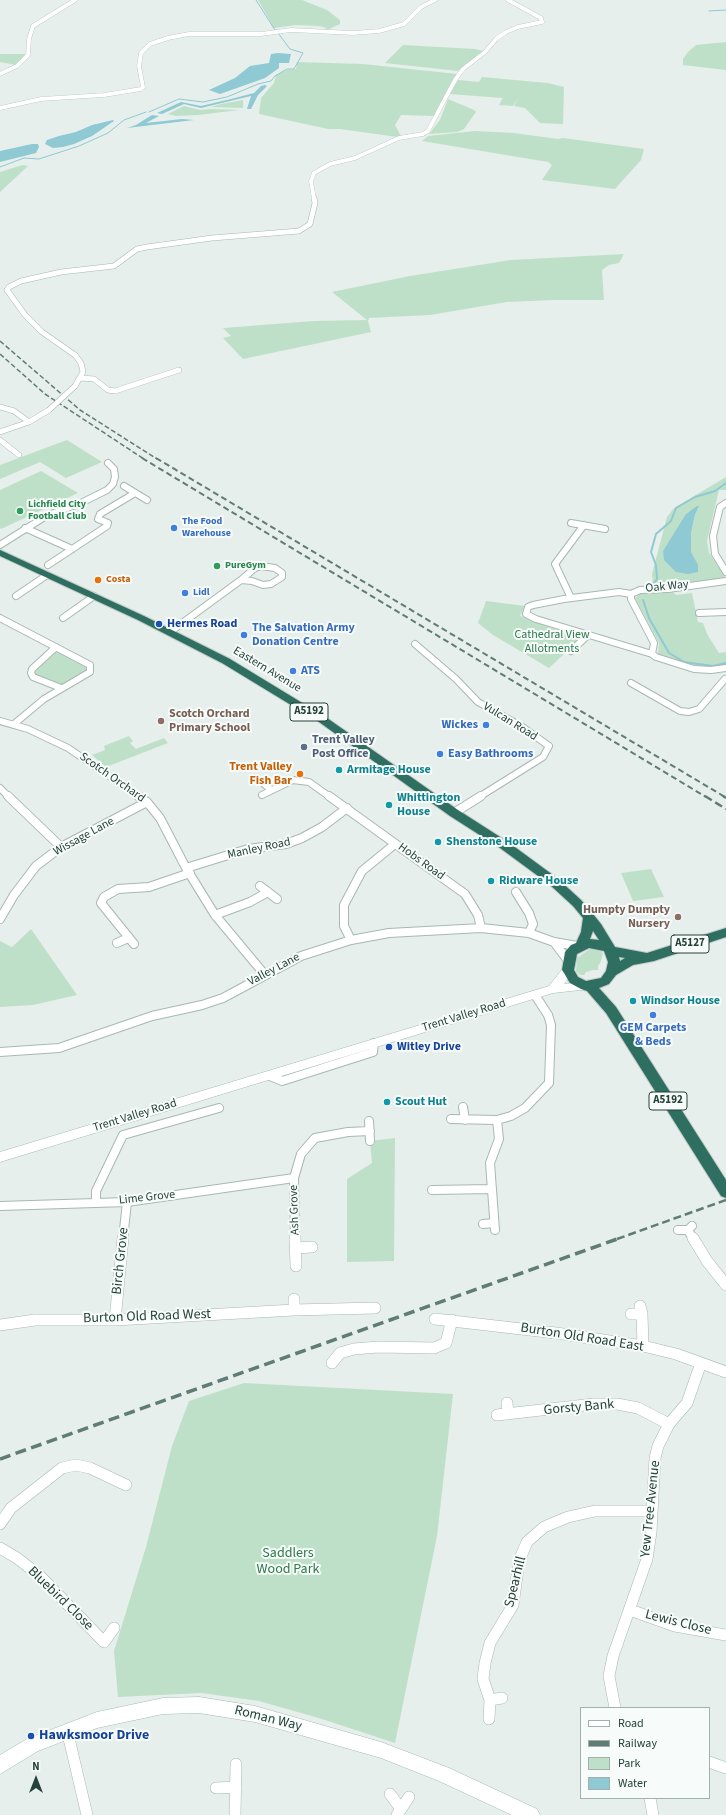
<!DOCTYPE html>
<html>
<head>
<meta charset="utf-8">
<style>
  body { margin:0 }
  #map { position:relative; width:726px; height:1815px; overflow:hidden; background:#e6efeb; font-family:"Source Sans 3",sans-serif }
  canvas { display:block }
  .legend { position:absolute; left:580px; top:1707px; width:130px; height:92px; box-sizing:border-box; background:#f7fbf9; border:1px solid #a3b1ad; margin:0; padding:5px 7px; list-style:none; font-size:12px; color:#24423a }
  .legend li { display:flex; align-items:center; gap:8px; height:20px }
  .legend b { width:20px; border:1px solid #a3b1ad }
  .north { position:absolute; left:16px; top:1759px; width:40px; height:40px; -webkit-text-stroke:3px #f7fbf9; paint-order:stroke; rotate:0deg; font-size:11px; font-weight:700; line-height:16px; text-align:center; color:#24423a }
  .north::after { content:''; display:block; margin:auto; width:14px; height:18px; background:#24423a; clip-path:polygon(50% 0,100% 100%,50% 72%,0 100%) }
</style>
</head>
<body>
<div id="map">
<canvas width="726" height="1815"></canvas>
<ul class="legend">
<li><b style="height:5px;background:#fff"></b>Road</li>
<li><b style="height:5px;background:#5f7d75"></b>Railway</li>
<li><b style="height:11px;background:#bfe0c8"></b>Park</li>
<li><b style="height:11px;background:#8ec9d4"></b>Water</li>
</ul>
<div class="north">N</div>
</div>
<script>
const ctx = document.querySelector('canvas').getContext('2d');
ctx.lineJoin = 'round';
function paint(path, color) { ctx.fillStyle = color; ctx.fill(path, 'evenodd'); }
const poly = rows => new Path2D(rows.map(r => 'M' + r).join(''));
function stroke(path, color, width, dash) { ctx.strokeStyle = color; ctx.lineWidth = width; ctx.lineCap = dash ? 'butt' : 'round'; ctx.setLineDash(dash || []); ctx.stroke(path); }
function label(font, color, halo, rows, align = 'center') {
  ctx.font = font + ' "Source Sans 3",sans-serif'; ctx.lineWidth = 4; ctx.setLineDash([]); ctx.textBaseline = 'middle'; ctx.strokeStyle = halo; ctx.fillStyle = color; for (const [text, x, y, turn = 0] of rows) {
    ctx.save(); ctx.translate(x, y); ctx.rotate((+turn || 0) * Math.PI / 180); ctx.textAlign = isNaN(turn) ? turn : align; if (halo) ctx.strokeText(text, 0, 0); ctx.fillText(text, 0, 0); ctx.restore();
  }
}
const green = poly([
  [258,0,302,0,327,10,340,20,340,24,327,30,324,29,327,28,319,26,296,25,274,28],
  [726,42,726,70,683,65,683,59,688,52,696,45],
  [403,45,475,49,483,51,458,71,385,63],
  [0,54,26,54,16,65,0,62],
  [297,62,363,64,457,74,434,116,401,115,395,125,401,136,398,137,340,129,328,129,259,114,261,98,274,83,276,75,287,70,296,69],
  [482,77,548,83,564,87,563,124,540,123,525,108,514,106,518,98,513,106,499,105,503,97,502,98,450,94,458,80,479,82],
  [448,99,474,110,476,112,464,129,457,132,429,134,440,120],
  [243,100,243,108,211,107,221,104],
  [184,106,200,110,211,109,240,110,198,115,176,116,168,114],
  [475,131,514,133,558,139,563,138,644,149,641,160,615,189,542,180,552,165,548,162,422,141,428,136],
  [23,165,28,166,0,192,0,172],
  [624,254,619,263,609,265,602,270,604,300,553,300,507,302,430,315,369,318,368,321,371,332,243,359,223,338,231,336,223,328,314,321,367,320,332,292,410,276,511,260],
  [67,440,102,462,66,478,40,462,0,479,0,465],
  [41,471,78,493,1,529,0,528,0,490],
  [726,477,726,490,719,490,707,541,709,553,725,576,722,579,653,587,652,574,667,517,674,508],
  [699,506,695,515,691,533,691,552,686,514],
  [672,591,676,595,692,593,698,622,703,623,707,634,719,653,726,652,726,664,713,667,695,666,658,654,659,643,635,598,641,593],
  [486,601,525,606,520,616,580,639,549,668,493,635,478,623],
  [60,651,86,665,87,670,61,686,36,676,34,674,35,670,53,653],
  [129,736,133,741,130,743,136,749,164,738,168,743,106,767,92,755,105,750,104,746],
  [651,869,664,897,633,901,621,873],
  [31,929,77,995,33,1005,0,1007,0,941,12,947],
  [590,949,598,949,603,953,601,961,598,966,598,970,593,970,586,972,584,975,580,975,576,971,577,958],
  [395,1138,394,1261,347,1262,347,1179,372,1163,370,1141],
  [244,1383,453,1394,437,1536,395,1743,322,1719,259,1701,202,1693,118,1697,114,1651,146,1547,172,1446,189,1401]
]);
const water = poly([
  [278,53,291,54,289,63,279,63,279,68,265,78,220,94,209,90,235,78,250,66,269,63,271,54],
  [265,85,267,86,258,95,251,109,247,109,251,96,201,108,184,104,162,114,157,113,181,102,201,106,231,99,254,93,261,86],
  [152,115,159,116,146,123,182,119,194,120,127,128,136,125],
  [113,120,114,121,92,136,74,144,63,147,53,148,45,144,47,140,59,136,76,132,92,125],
  [32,144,38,144,39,147,36,153,0,162,0,151],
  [697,506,699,506,695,515,691,533,691,552,698,565,698,572,688,574,676,572,664,560,663,551,686,514]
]);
const streamFar1 = poly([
  [256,0,275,30],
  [709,11,726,10],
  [149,112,179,99,203,102,227,97,258,84,271,81,275,76,287,69,294,69,303,53,290,49,278,33],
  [0,167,24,158,39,159,79,146,108,133,124,120,146,112]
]);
const stream = poly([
  [653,584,657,579,656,565,651,552,656,534,671,521,676,508,695,497,715,491,726,483],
  [643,600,649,618,669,653,684,662,713,666,726,663]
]);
const streetFar4 = poly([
  [0,74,17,66,28,55,29,39,33,26,75,0],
  [0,108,41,99,104,95,141,89,143,87,139,66,141,53,150,44,168,38,189,34,261,34,291,30,353,33,379,31,404,24,421,7,435,0],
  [314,199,311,181,314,173,330,164,355,158,399,138,423,134,428,131,455,80,463,69,485,52,496,39,506,32,518,27,542,22,541,18,508,0]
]);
const streetFar3 = poly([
  [81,378,94,379,108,390,115,391,179,370],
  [75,386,83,372,81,363,75,355,42,332,25,315,7,290,9,287,21,281,61,272,114,266,137,249,147,247,212,238,299,231,310,224,315,203,314,198],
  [0,407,14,411,29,422],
  [0,432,29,422,49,410],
  [0,440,19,455]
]);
const streetFar2 = poly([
  [124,486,147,500],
  [726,503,720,507,713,536,715,554,726,572],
  [571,523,605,529],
  [25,528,72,549],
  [0,545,46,516,81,503,107,490,113,484,115,477,114,469,108,463],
  [48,565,107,526,108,523,98,519,100,514,135,493],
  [261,566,275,568,282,573,282,577,271,584,263,585,252,581,241,580,255,568,261,566],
  [631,594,619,592,564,599,533,605,528,607,526,614,536,619,652,654,656,657,694,669,711,670,726,668],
  [16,596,47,575],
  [571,598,555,564,584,525],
  [699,613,726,612],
  [0,618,90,665,90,672,44,699,14,724],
  [63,618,94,596],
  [170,632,241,580],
  [415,644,456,679,478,702,521,726,549,746,543,757,479,797],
  [56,647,32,669,31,673,33,677,61,688],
  [571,651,588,635],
  [652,654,654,643,631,599,631,594,640,590,668,589,726,581],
  [631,683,680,711,689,712,699,709,725,679],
  [0,721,28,729,68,748,140,797],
  [262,782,271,790],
  [0,788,9,797],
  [262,795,293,780,309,782,330,797]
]);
const streetFar1 = poly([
  [8,796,61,847],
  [138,796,147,802,160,818,186,868,215,915,265,975],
  [329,796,465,894,478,915,481,928],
  [454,813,481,796],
  [186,868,248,849,286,844,302,838,322,827,347,808],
  [260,886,277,899],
  [516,892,529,913,533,924,529,933],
  [215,915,250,902,268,892],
  [0,919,14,895,36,866,61,847,147,802],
  [351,940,344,926,344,905,362,871,395,844],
  [554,942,569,962],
  [117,943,128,938],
  [134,944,101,903,104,897,118,889,149,887,190,873],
  [0,1052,59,1048,152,1016,202,1005,223,998,301,956,351,940,389,933,481,928,529,933,554,942,577,946],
  [270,1076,282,1081,373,1052,374,1043],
  [463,1107,465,1120],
  [451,1119,497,1120,511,1116,525,1108,549,1083,551,1025,548,1015,535,995],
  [369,1121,370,1141],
  [432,1190,491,1189],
  [96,1202,96,1191,123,1135,219,1108],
  [0,1206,127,1202,294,1178],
  [483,1224,494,1223],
  [495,1230,490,1163,499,1139,497,1120],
  [678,1230,688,1230,692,1226],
  [688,1230,693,1239],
  [123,1239,127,1202],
  [295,1239,294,1178,301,1154,315,1138,348,1132,370,1131]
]);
const street = poly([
  [295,1238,296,1266],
  [693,1238,707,1261,726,1285],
  [296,1248,312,1247],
  [294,1299,294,1310],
  [640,1306,642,1314,643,1346],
  [631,1314,642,1314],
  [435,1319,556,1333,643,1346,676,1354,726,1372],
  [115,1320,123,1238],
  [0,1325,35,1320,115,1320,294,1310,375,1308],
  [332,1363,340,1353,354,1349,378,1347,434,1348,446,1343,452,1320],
  [507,1403,508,1414],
  [497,1415,594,1404,617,1404,638,1408,669,1424],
  [0,1524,11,1508,62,1468,76,1465,90,1468,126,1485],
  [0,1548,17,1558,40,1576,104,1642,114,1628],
  [630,1610,675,1626,726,1635],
  [490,1700,502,1698],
  [615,1708,609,1676,613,1656,647,1559,651,1532,655,1458,658,1446,669,1424,687,1403,701,1363],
  [489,1719,490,1700,483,1679,485,1663,490,1643,513,1605,519,1561,527,1542,544,1527,568,1517,595,1511,651,1511],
  [67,1730,87,1815],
  [709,1762,726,1768],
  [216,1788,236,1787],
  [390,1794,401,1809],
  [650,1798,653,1815],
  [235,1815,236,1764],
  [397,1815,409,1797]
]);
const secondary = poly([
  [568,966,572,967,574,970,564,984,585,982,589,983,591,986,589,989,553,993,0,1162,0,1152,549,986,564,967,568,966],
  [199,1697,255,1706,381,1742,449,1768,537,1809,540,1815,512,1815,439,1781,381,1758,255,1722,199,1713,163,1714,97,1728,38,1751,0,1774,0,1755,27,1739,97,1712,163,1698,199,1697]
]);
const highway = poly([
  [0,550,144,616,230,659,327,718,458,810,508,842,557,878,581,900,593,914,601,924,615,947,647,953,726,928,726,937,654,961,633,965,616,975,609,984,599,988,616,1007,726,1180,726,1198,721,1196,606,1013,587,991,581,989,570,983,564,973,562,970,565,952,571,945,576,943,581,932,583,918,573,906,549,884,500,848,450,816,319,722,222,663,138,620,0,556,0,550],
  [593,931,599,940,590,939,593,931],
  [589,948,604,951,608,962,606,971,601,978,586,981,578,977,574,970,577,954,589,948],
  [619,957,625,958,620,961,619,957]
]);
const railFar3 = poly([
  [0,341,80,410,157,459],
  [0,354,45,394,144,459]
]);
const railFar2 = poly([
  [142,458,706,797],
  [156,458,725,797]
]);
const railFar1 = poly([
  [705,796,726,809],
  [723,796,726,798],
  [617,1239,726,1200]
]);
const rail = poly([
  [0,1459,620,1238]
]);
const streetBridge = poly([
  [49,410,75,386]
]);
const markers = [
  [20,511,4,"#2e9e5b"],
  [174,528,4,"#3f7fe0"],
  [217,566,4,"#2e9e5b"],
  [98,580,4,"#e8710a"],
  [185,593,4,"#3f7fe0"],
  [159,624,4,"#1a4fb4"],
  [244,635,4,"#3f7fe0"],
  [293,671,4,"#3f7fe0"],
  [161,721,4,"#8d6e63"],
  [486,725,4,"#3f7fe0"],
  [304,747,4,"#5c6f8a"],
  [440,754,4,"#3f7fe0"],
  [339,770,4,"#0f9aa8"],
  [300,774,4,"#e8710a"],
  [389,805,4,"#0f9aa8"],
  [438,842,4,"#0f9aa8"],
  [491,881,4,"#0f9aa8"],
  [678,917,4,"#8d6e63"],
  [633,1001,4,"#0f9aa8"],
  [653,1015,4,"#3f7fe0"],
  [389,1047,4,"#1a4fb4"],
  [387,1102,4,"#0f9aa8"],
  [31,1736,4,"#1a4fb4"]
];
const farLeisurenames = [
  ["Lichfield City",28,505],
  ["Football Club",28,517],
  ["PureGym",225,566]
];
const farShopnames = [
  ["The Food",182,522],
  ["Warehouse",182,534],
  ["Lidl",193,593]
];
const farFoodnames = [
  ["Costa",106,580]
];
const shields = [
  [309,712,38],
  [690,944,38],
  [668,1101,38]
];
const shieldNames = [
  ["A5192",309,712],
  ["A5127",690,944],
  ["A5192",668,1101]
];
const streetNames = [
  ["Oak Way",667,587,-6],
  ["Eastern Avenue",267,670,31],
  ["Vulcan Road",510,722,32],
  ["Scotch Orchard",112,778,35],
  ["Wissage Lane",84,837,-29],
  ["Manley Road",259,849,-12],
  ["Hobs Road",421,862,36],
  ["Valley Lane",274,970,-28],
  ["Trent Valley Road",464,1016,-17],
  ["Trent Valley Road",135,1116,-17],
  ["Lime Grove",147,1198,-6],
  ["Ash Grove",295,1210,-92]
];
const transitNames = [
  ["Hermes Road",167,624],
  ["Witley Drive",397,1047]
];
const shopNames = [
  ["The Salvation Army",252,628],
  ["Donation Centre",252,642],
  ["ATS",301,671],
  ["Wickes",478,725,"right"],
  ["Easy Bathrooms",448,754],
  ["GEM Carpets",653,1028,"center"],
  ["& Beds",653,1042,"center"]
];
const parkNames = [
  ["Cathedral View",552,635],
  ["Allotments",552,649]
];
const educationNames = [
  ["Scotch Orchard",169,714],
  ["Primary School",169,728],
  ["Humpty Dumpty",670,910,"right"],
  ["Nursery",670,924,"right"]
];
const serviceNames = [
  ["Trent Valley",312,740],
  ["Post Office",312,754]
];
const foodNames = [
  ["Trent Valley",292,767],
  ["Fish Bar",292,781]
];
const cultureNames = [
  ["Armitage House",347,770],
  ["Whittington",397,798],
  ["House",397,812],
  ["Shenstone House",446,842],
  ["Ridware House",499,881],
  ["Windsor House",641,1001],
  ["Scout Hut",395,1102]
];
const nearStreetnames = [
  ["Birch Grove",121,1261,-84],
  ["Burton Old Road West",147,1317,-2],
  ["Burton Old Road East",582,1338,9],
  ["Gorsty Bank",579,1408,-5],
  ["Yew Tree Avenue",651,1509,-84],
  ["Spearhill",516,1582,-76],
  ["Bluebird Close",60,1599,44],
  ["Lewis Close",678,1623,14],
  ["Roman Way",268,1719,14]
];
const nearParknames = [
  ["Saddlers",288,1554],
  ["Wood Park",288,1570]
];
const nearTransitnames = [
  ["Hawksmoor Drive",39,1736]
];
paint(green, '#bfe0c8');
paint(water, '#8ec9d4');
stroke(streamFar1, '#8ec9d4', 1);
stroke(stream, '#8ec9d4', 2);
stroke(streetFar4, '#a8b8b2', 4.5);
stroke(streetFar3, '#a8b8b2', 6);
stroke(streetFar2, '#a8b8b2', 8);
stroke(streetFar1, '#a8b8b2', 10);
stroke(street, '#a8b8b2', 12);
stroke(secondary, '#a4bbb3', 1);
stroke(highway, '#c2cac8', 2);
stroke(streetFar4, '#fff', 4);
stroke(streetFar3, '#fff', 5);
stroke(streetFar2, '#fff', 6);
stroke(streetFar1, '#fff', 8);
stroke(street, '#fff', 11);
paint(secondary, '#fff');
paint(highway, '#2f6f62');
stroke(railFar3, '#5f7d75', 1.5, [5, 2.5]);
stroke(railFar2, '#5f7d75', 2, [6, 3.5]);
stroke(railFar1, '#5f7d75', 2.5, [8, 4]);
stroke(rail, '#5f7d75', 3.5, [11, 5.5]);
stroke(streetBridge, '#a8b8b2', 6, []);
stroke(streetBridge, '#fff', 5);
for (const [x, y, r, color] of markers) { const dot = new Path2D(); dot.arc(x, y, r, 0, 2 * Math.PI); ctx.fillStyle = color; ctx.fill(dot); stroke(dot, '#f7fbf9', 1.5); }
label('bold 10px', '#27864d', '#f7fbf9', farLeisurenames, 'left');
label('bold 10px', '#366cbe', '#f7fbf9', farShopnames, 'left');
label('bold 10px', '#c56008', '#f7fbf9', farFoodnames, 'left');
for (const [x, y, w] of shields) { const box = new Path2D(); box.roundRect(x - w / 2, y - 9, w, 18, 3); ctx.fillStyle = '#f7fbf9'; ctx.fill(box); stroke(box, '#24423a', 1); }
label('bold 11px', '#24423a', null, shieldNames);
label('12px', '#24423a', '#f7fbf9', streetNames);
label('bold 12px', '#164399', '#f7fbf9', transitNames, 'left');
label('bold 12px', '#366cbe', '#f7fbf9', shopNames, 'left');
label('12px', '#2d7a4b', '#f7fbf9', parkNames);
label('bold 12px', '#785e54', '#f7fbf9', educationNames, 'left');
label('bold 12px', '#4e5e75', '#f7fbf9', serviceNames, 'left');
label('bold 12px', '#c56008', '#f7fbf9', foodNames, 'right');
label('bold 12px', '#0d838f', '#f7fbf9', cultureNames, 'left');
label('14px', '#24423a', '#f7fbf9', nearStreetnames);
label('14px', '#2d7a4b', '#f7fbf9', nearParknames);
label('bold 14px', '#164399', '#f7fbf9', nearTransitnames, 'left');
</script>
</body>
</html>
